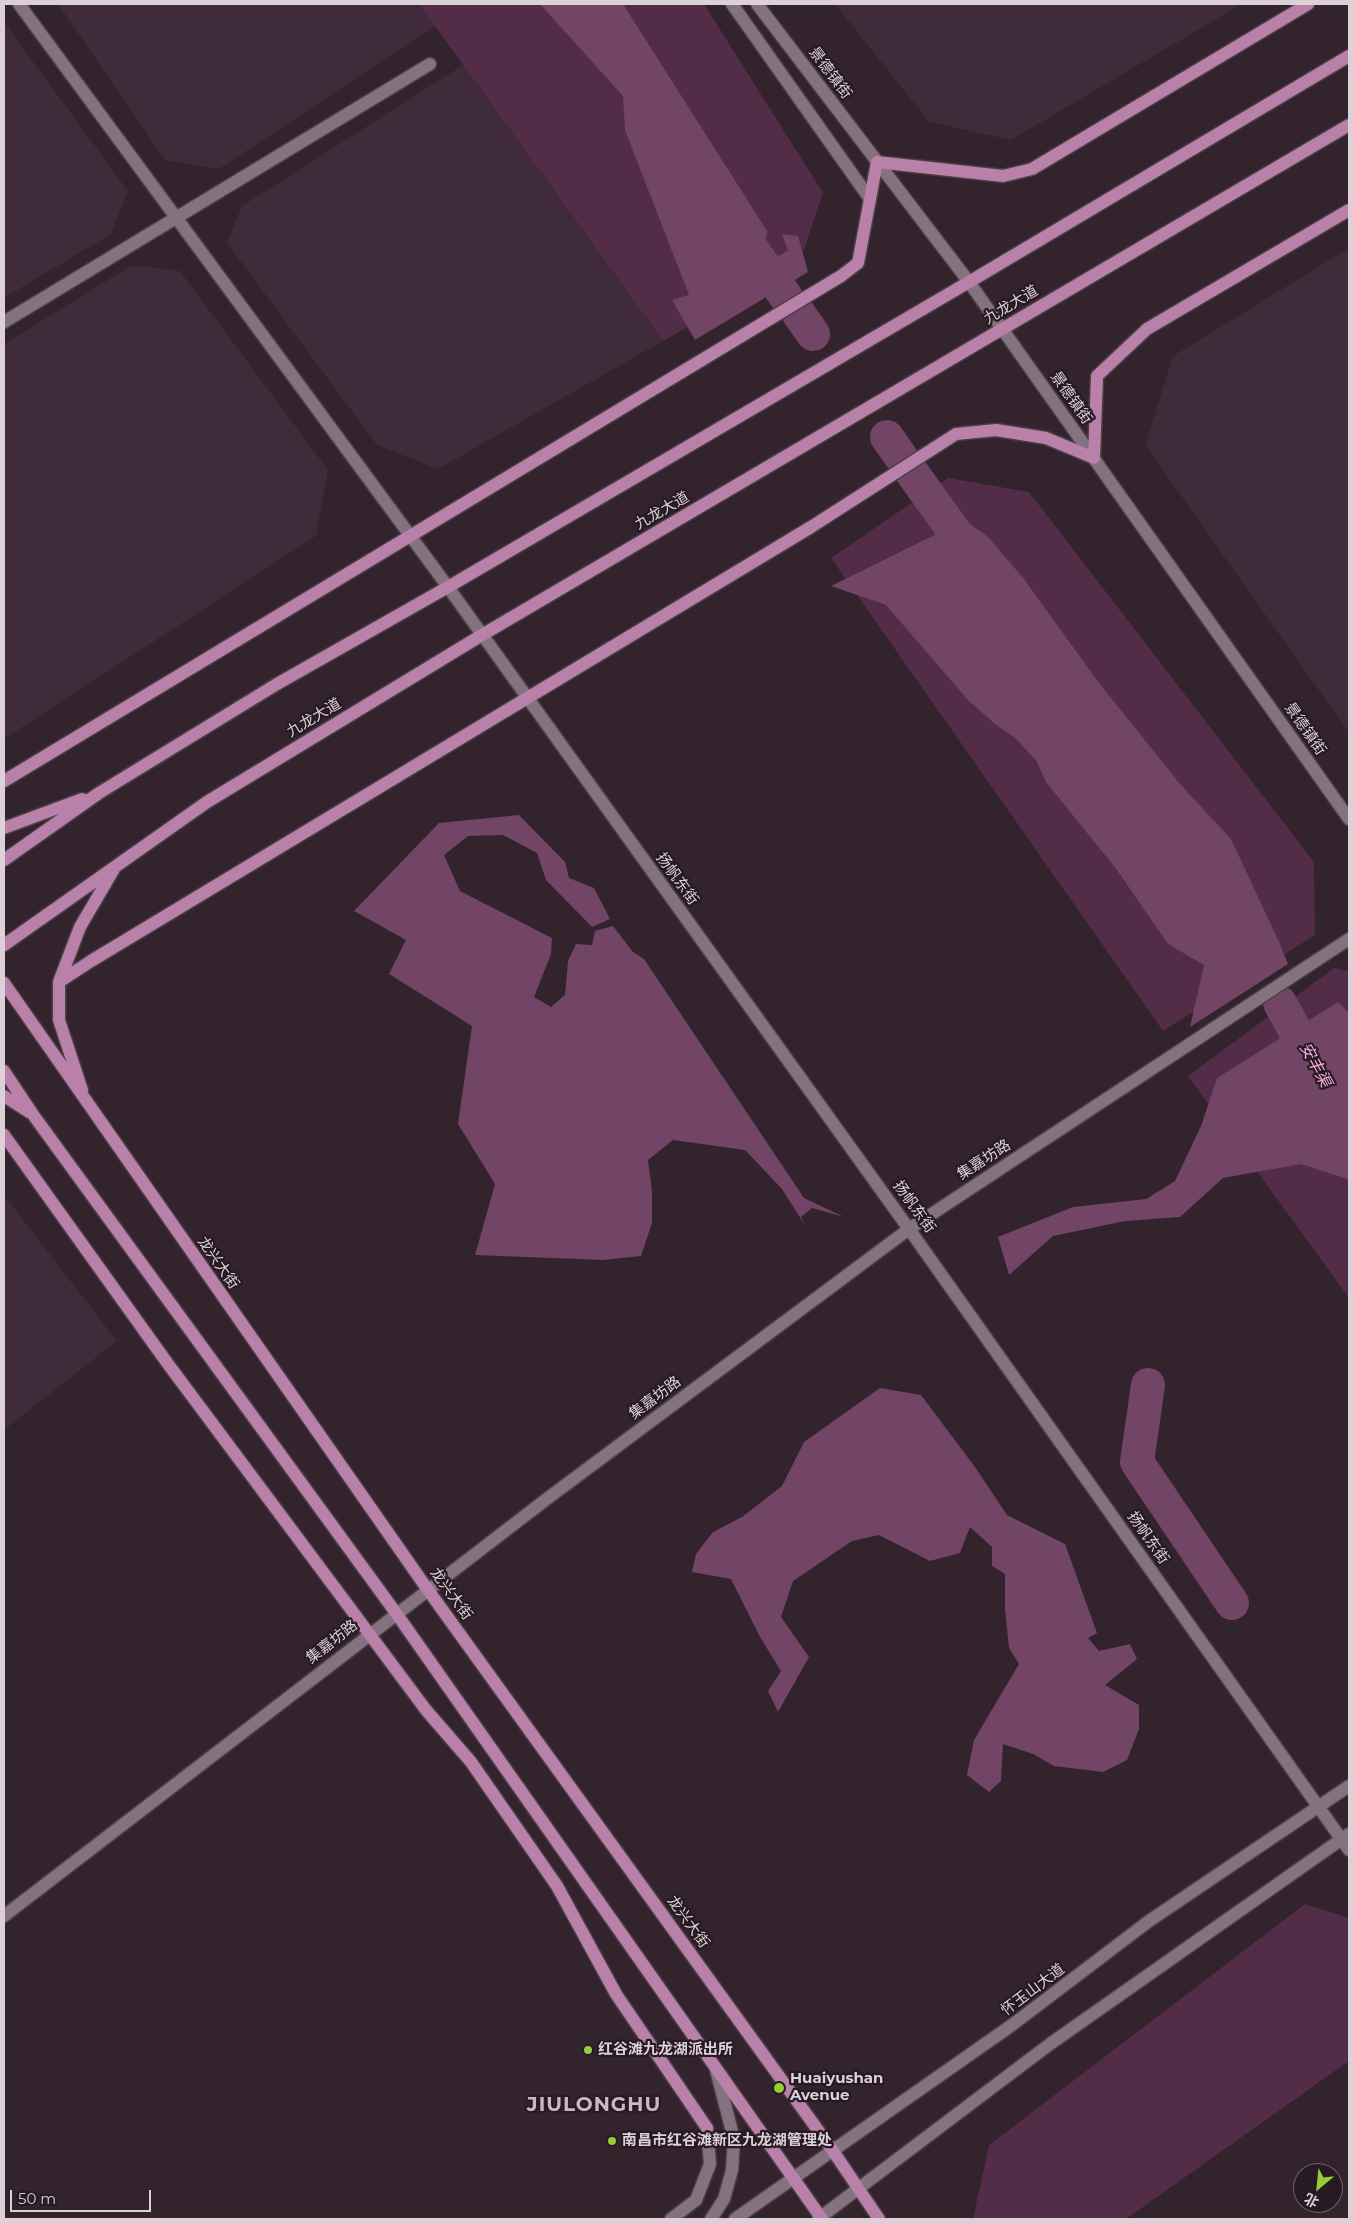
<!DOCTYPE html>
<html>
<head>
<meta charset="utf-8">
<style>
  body { margin:0 }
  #map { position:relative; width:1353px; height:2223px; overflow:hidden; background:#32232d; font-family:Montserrat,"Noto Sans SC",sans-serif }
  canvas { display:block }
  .frame { position:absolute; inset:0; border:5px solid #dbd1d7; pointer-events:none }
  .north { position:absolute; left:1293px; top:2163px; width:50px; height:50px; box-sizing:border-box; background:#281a23; border:1px solid #70636b; border-radius:50%; rotate:208deg; font-size:14px; font-weight:700; line-height:20px; text-align:center; color:#dbd1d7 }
  .north::after { content:''; display:block; margin:auto; width:18px; height:22px; background:#95cc3a; clip-path:polygon(50% 0,100% 100%,50% 72%,0 100%) }
  .scale { position:absolute; left:10px; top:2190px; width:141px; height:22px; box-sizing:border-box; border:2px solid #dbd1d7; border-top:0; padding-left:6px; font-size:15px; line-height:18px; white-space:nowrap; color:#dbd1d7; -webkit-text-stroke:4px #281a23; paint-order:stroke }
</style>
</head>
<body>
<div id="map">
<canvas width="1353" height="2223"></canvas>
<div class="frame"></div>
<div class="north">北</div>
<div class="scale">50 m</div>
</div>
<script>
const ctx = document.querySelector('canvas').getContext('2d');
ctx.lineJoin = 'round';
function paint(path, color) { ctx.fillStyle = color; ctx.fill(path, 'evenodd'); }
const poly = rows => new Path2D(rows.map(r => 'M' + r).join(''));
function stroke(path, color, width, dash) { ctx.strokeStyle = color; ctx.lineWidth = width; ctx.lineCap = dash ? 'butt' : 'round'; ctx.setLineDash(dash || []); ctx.stroke(path); }
function label(font, color, halo, rows, align = 'center') {
  ctx.font = font + ' Montserrat,"Noto Sans SC",sans-serif'; ctx.lineWidth = 4.5; ctx.setLineDash([]); ctx.textBaseline = 'middle'; ctx.strokeStyle = halo; ctx.fillStyle = color; for (const [text, x, y, turn = 0] of rows) {
    ctx.save(); ctx.translate(x, y); ctx.rotate((+turn || 0) * Math.PI / 180); ctx.textAlign = isNaN(turn) ? turn : align; if (halo) ctx.strokeText(text, 0, 0); ctx.fillText(text, 0, 0); ctx.restore();
  }
}
const built = poly([
  [58,4,419,4,436,26,219,169,165,160],
  [835,4,1242,4,1011,140,929,122],
  [4,22,128,191,111,234,4,298],
  [463,65,663,341,438,469,377,445,227,243,242,206],
  [1349,248,1349,733,1145,445,1173,356],
  [132,265,180,271,328,470,316,536,4,739,4,344],
  [4,1195,117,1341,4,1430]
]);
const green = poly([
  [419,4,704,4,823,193,799,264,663,341],
  [948,478,1029,492,1314,862,1315,935,1163,1031,831,558],
  [1334,968,1349,971,1349,1298,1188,1076],
  [1305,1904,1349,1918,1349,2061,1126,2219,973,2219,989,2145]
]);
const water = poly([
  [540,4,623,4,767,231,765,245,776,258,788,250,782,234,798,236,808,272,695,340,672,300,689,295,625,130,623,96],
  [965,520,988,537,1024,579,1099,683,1180,784,1231,839,1280,944,1288,964,1190,1027,1204,965,1168,944,1117,870,1046,782,1036,760,1015,738,995,724,967,699,886,605,831,586],
  [519,815,565,862,569,878,594,888,610,919,592,927,546,880,537,853,503,835,468,836,444,855,460,891,552,938,551,954,534,997,551,1007,565,995,568,961,576,944,592,945,595,931,613,926,633,952,644,959,804,1198,844,1217,812,1208,801,1217,806,1227,782,1189,745,1150,673,1140,648,1160,652,1191,652,1223,641,1256,603,1260,475,1255,495,1184,458,1124,472,1026,389,974,406,940,354,911,439,823],
  [1338,1002,1349,1013,1349,1182,1347,1179,1301,1164,1223,1178,1180,1217,1125,1221,1053,1236,1009,1275,998,1237,1073,1207,1146,1199,1175,1181,1201,1126,1217,1078],
  [880,1388,921,1395,975,1467,1007,1515,1065,1544,1097,1633,1088,1638,1099,1651,1130,1644,1137,1659,1105,1685,1139,1705,1139,1729,1127,1760,1103,1772,1054,1766,1033,1754,1003,1744,1001,1781,989,1792,967,1775,974,1740,1019,1664,1009,1648,1005,1609,1005,1574,992,1566,992,1547,970,1527,960,1553,930,1561,879,1535,852,1541,793,1581,781,1617,809,1657,778,1712,768,1691,781,1671,760,1637,731,1579,692,1572,696,1554,713,1532,742,1517,782,1486,804,1442]
]);
const river = poly([
  [754,252,786,297],
  [799,314,813,334],
  [887,437,901,457],
  [913,474,977,563],
  [1280,1003,1342,1117,1349,1127],
  [1148,1385,1137,1462,1232,1603]
]);
const minor = poly([
  [19,4,448,587,909,1229,1349,1850],
  [732,4,870,199],
  [757,4,969,282,1349,819],
  [4,322,430,64],
  [4,1916,548,1498,909,1229,1349,939],
  [671,2219,696,2200,710,2164,707,2128],
  [711,2219,724,2199,732,2170,734,2139,716,2070],
  [735,2219,1012,2025,1149,1921,1349,1786],
  [818,2219,1050,2044,1349,1834]
]);
const major = poly([
  [4,781,841,276,858,263,877,162,1003,176,1032,169,1308,4],
  [4,828,82,799],
  [4,860,99,793,277,684,448,587,969,282,1349,56],
  [4,945,207,802,482,635,1349,125],
  [59,982,91,961,811,527,956,434,996,430,1046,438,1094,458,1097,376,1147,329,1349,210],
  [4,983,428,1590,833,2151,879,2219],
  [4,1071,34,1116,396,1613,822,2219],
  [82,1090,59,1020,59,982,80,927,114,869],
  [4,1096,29,1112],
  [4,1135,168,1364,426,1710,471,1762,557,1886,616,1994,707,2128]
]);
const markers = [
  [588,2050,5,"#95cc3a"],
  [779,2088,6,"#95cc3a"],
  [612,2141,5,"#95cc3a"]
];
const streetNames = [
  ["景德镇街",830,73,53],
  ["九龙大道",1011,305,-31],
  ["景德镇街",1071,398,55],
  ["九龙大道",662,511,-30],
  ["九龙大道",314,718,-31],
  ["景德镇街",1305,729,55],
  ["扬帆东街",677,879,54],
  ["集嘉坊路",984,1160,-33],
  ["扬帆东街",914,1207,54],
  ["龙兴大街",218,1263,55],
  ["集嘉坊路",655,1398,-37],
  ["扬帆东街",1148,1538,55],
  ["龙兴大街",451,1594,54],
  ["集嘉坊路",332,1642,-38],
  ["龙兴大街",688,1922,54],
  ["怀玉山大道",1033,1990,-37]
];
const poiNames = [
  ["红谷滩九龙湖派出所",598,2050],
  ["Huaiyushan",790,2079],
  ["Avenue",790,2096],
  ["南昌市红谷滩新区九龙湖管理处",622,2141]
];
const waterNames = [
  ["安丰渠",1315,1065,61]
];
const districtNames = [
  ["JIULONGHU",594,2105]
];
paint(built, '#3f2b39');
paint(green, '#532c48');
paint(water, '#724465');
stroke(river, '#724465', 34);
stroke(minor, '#4b3f47', 15);
stroke(major, '#4b3f47', 15);
stroke(minor, '#84727e', 12);
stroke(major, '#b980a9', 12);
for (const [x, y, r, color] of markers) { const dot = new Path2D(); dot.arc(x, y, r, 0, 2 * Math.PI); ctx.fillStyle = color; ctx.fill(dot); stroke(dot, '#281a23', 2); }
label('15px', '#dbd1d7', '#281a23', streetNames);
label('bold 15px', '#dbd1d7', '#281a23', poiNames, 'left');
label('italic 16px', '#f4aade', '#281a23', waterNames);
ctx.letterSpacing = '1px';
label('bold 20px', '#ccb8c5', '#281a23', districtNames);
ctx.letterSpacing = '0px';
</script>
</body>
</html>
